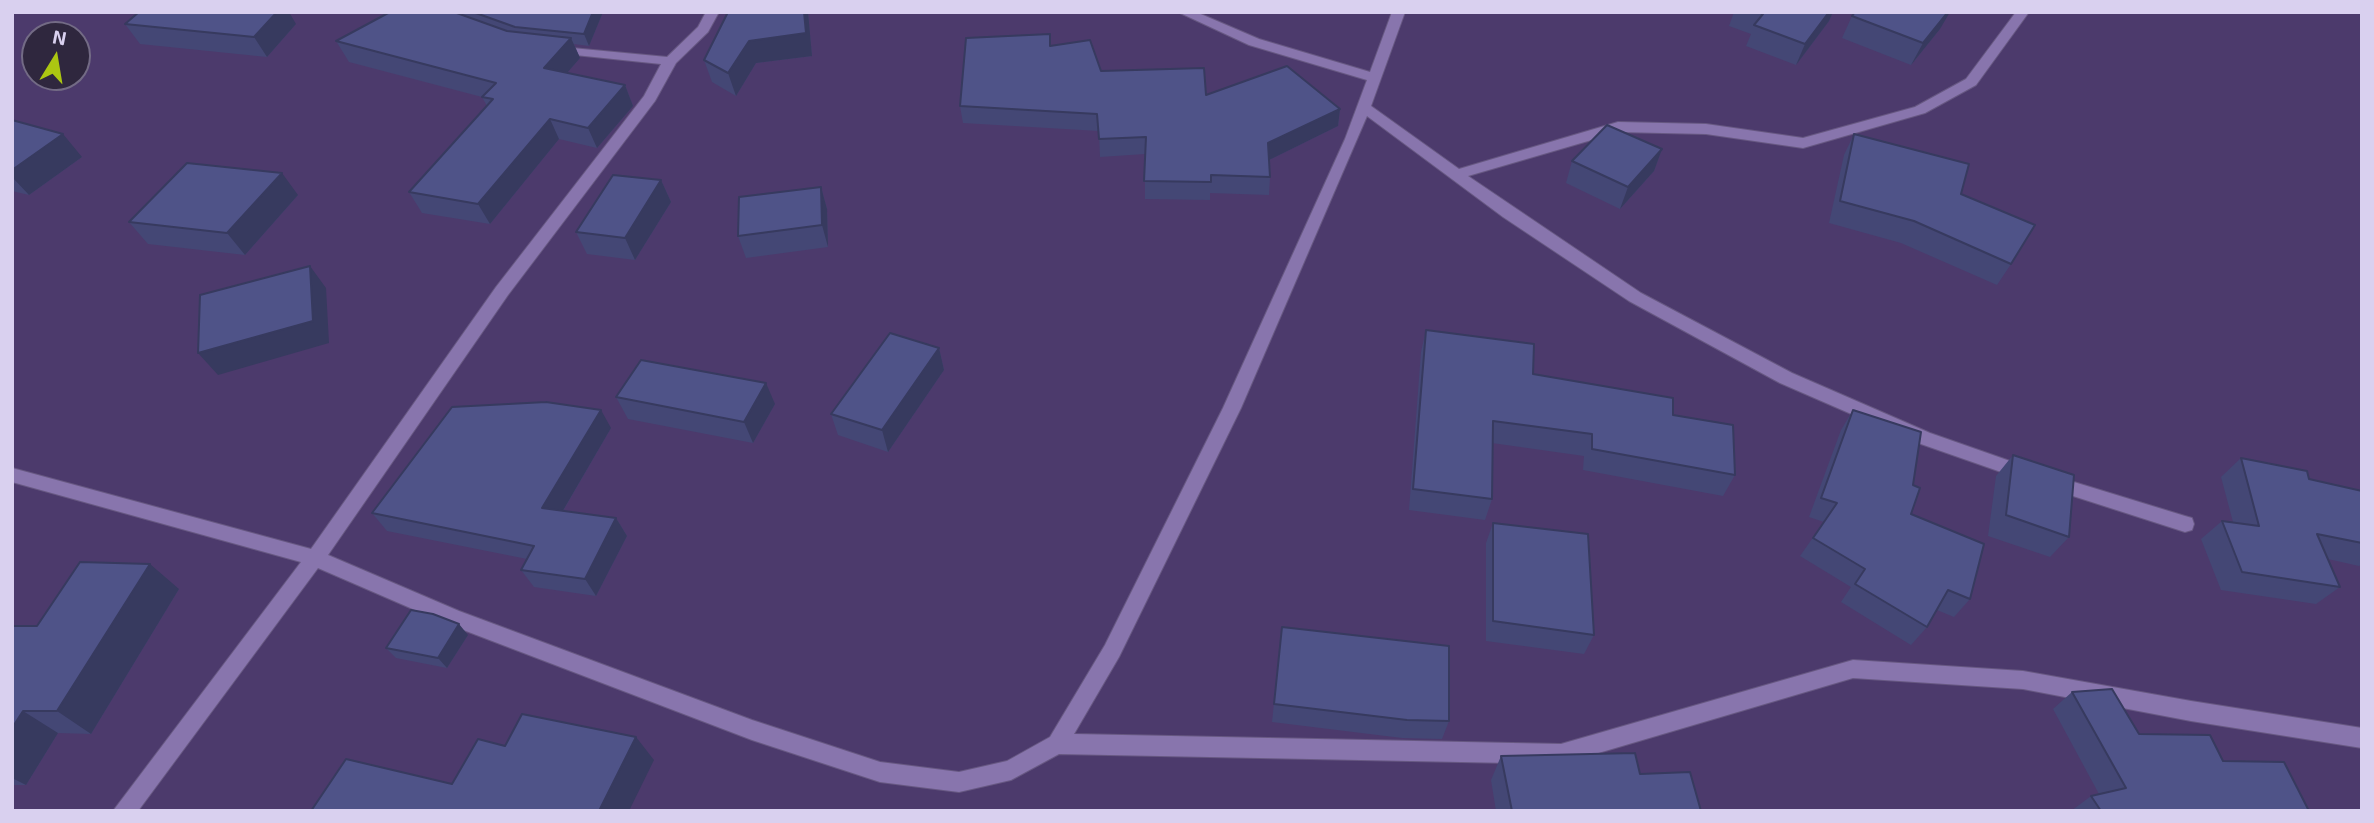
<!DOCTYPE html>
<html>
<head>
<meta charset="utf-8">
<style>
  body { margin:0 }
  #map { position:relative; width:2374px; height:823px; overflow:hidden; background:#4c3a6c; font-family:"Exo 2",sans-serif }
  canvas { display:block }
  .frame { position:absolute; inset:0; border:14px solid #d9d0ef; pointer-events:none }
  .north { position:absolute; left:21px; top:21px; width:70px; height:70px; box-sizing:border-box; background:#2f273e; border:2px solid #736b85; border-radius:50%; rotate:11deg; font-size:19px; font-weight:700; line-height:28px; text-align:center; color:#d9d0ef }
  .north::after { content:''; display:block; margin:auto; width:24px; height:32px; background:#acc612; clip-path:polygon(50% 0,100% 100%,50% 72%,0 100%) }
</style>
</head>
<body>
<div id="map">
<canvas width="2374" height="823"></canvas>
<div class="frame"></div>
<div class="north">N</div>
</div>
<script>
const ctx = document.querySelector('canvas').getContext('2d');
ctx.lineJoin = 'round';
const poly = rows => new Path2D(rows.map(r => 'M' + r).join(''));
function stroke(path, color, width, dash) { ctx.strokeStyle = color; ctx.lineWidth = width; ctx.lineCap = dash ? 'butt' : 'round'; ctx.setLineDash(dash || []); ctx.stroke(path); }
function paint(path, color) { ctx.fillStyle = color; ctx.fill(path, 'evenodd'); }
const minor = poly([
  [706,12,719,12,708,32,676,63,655,101,508,295,328,555,459,611,752,720,880,762,959,772,1007,761,1050,737,1105,645,1223,408,1345,139,1367,80,1249,45,1178,12,1196,12,1259,39,1370,72,1392,12,1405,12,1371,106,1459,169,1618,122,1706,124,1803,138,1915,107,1966,79,2016,12,2029,12,1976,85,1925,113,1803,148,1706,134,1619,132,1468,176,1641,293,1792,373,1930,433,2030,468,2033,473,2030,478,2024,480,1918,443,1780,383,1629,301,1503,217,1367,116,1241,408,1119,657,1074,734,1561,744,1853,660,2023,671,2191,701,2362,728,2362,748,2191,721,2023,689,1853,678,1561,764,1059,754,1011,780,959,792,880,782,752,740,445,623,318,568,138,811,113,811,301,562,12,482,12,468,311,549,496,287,644,96,661,64,556,53,549,49,551,46,667,57,698,27,706,12],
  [2051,475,2185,516,2192,518,2194,524,2192,530,2185,532,2045,487,2042,482,2045,477,2051,475]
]);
const wall = poly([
  [390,12,603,12,589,46,574,44,580,58,567,73,625,85,633,106,597,148,559,139,490,224,422,213,409,192,487,106,482,97,349,62,336,41],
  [728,12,808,12,812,56,756,63,736,96,712,82,704,60],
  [1734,12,1833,12,1829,21,1796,65,1746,46,1751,34,1729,26],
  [1852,16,1940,29,1911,65,1842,38],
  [125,24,296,24,267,57,140,44],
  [1051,46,1101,71,1206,95,1340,109,1338,126,1269,160,1270,177,1269,195,1210,193,1210,200,1145,199,1145,154,1100,157,1099,131,963,123,960,106],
  [12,120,82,157,29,195,12,191],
  [1854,134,1961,194,2011,264,1997,285,1901,243,1829,223,1844,155],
  [1662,149,1654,171,1620,209,1566,183,1572,161],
  [661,180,671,202,635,260,587,254,576,232],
  [821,187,827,209,828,247,746,258,738,236],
  [298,195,245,255,148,244,129,222],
  [1426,330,1533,374,1673,415,1735,475,1723,496,1583,470,1584,456,1492,443,1492,499,1485,520,1409,510,1421,352],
  [939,348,944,370,888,452,838,435,831,414],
  [616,397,775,404,753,443,628,419],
  [1853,410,1913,485,1911,514,1970,599,1954,617,1937,610,1927,627,1911,645,1841,602,1851,587,1800,556,1824,522,1809,517,1841,430],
  [611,428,563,511,616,518,627,536,596,596,534,587,521,570,527,559,387,531,372,513],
  [2013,455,2069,537,2050,557,1988,536,1996,476],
  [2241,458,2309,479,2362,491,2362,564,2359,566,2328,559,2340,587,2316,604,2221,590,2201,539,2222,521,2233,522,2221,477],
  [1493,523,1594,635,1584,654,1486,641,1486,543],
  [179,589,91,734,58,733,26,785,12,785,12,626,37,626],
  [1282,627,1449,721,1442,739,1402,738,1272,722],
  [468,635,447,668,396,658,386,648],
  [2072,692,2139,734,2223,761,2309,811,2071,811,2091,796,2099,794,2053,709],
  [1501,756,1640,774,1701,811,1496,811,1491,780]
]);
const shadedWall = poly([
  [277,12,289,12,296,24,267,57,254,37],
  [593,12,603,12,589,46,584,34],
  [804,12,808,12,812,56,756,63,736,96,728,73,749,41],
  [1829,12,1833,12,1829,21,1796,65,1805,44],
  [1948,12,1950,12,1940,29,1911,65,1923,43],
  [571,38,580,58,554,88,544,68],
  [625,85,633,106,597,148,588,128],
  [1340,109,1338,126,1267,161,1268,143],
  [550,119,559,139,490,224,478,204],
  [63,134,82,157,29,195,12,177,12,170],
  [1662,149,1654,171,1620,209,1628,187],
  [282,173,298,195,245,255,227,233],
  [661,180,671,202,635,260,625,238],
  [821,187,827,209,828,247,822,225],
  [310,266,326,288,329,343,218,375,198,353],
  [939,348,944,370,888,452,882,430],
  [766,383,775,404,753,443,744,422],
  [601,410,611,428,554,526,542,508],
  [616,518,627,536,596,596,585,579],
  [150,564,179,589,91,734,57,711],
  [459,624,468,635,447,668,438,658],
  [23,711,58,733,26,785,12,778,12,728],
  [636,737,654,760,629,811,599,811]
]);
const building = poly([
  [139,12,277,12,254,37,125,24,139,12],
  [390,12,454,12,507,31,571,38,544,68,625,85,588,128,550,119,478,204,409,192,493,99,482,97,496,83,336,41,390,12],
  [473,12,593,12,584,34,515,27,473,12],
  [728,12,804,12,806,33,749,41,728,73,704,60,728,12],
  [1758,12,1829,12,1805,44,1754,25,1763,14,1758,12],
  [1855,12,1948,12,1923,43,1852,16,1855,12],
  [1050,34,1050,46,1090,40,1101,71,1204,68,1206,95,1287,66,1340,109,1268,143,1270,177,1211,175,1211,182,1144,181,1146,137,1099,139,1097,114,960,106,966,38,1050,34],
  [12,120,63,134,12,170,12,120],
  [1607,125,1662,149,1628,187,1572,161,1607,125],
  [1854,134,1969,164,1961,194,2035,225,2011,264,1914,221,1840,201,1854,134],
  [187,163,282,173,227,233,129,222,187,163],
  [613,175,661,180,625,238,576,232,613,175],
  [821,187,822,225,738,236,739,197,821,187],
  [310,266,313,321,198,353,200,295,310,266],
  [1426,330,1534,344,1533,374,1673,398,1673,415,1733,425,1735,475,1592,449,1592,434,1493,421,1492,499,1413,489,1426,330],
  [890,333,939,348,882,430,831,414,890,333],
  [641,360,766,383,744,422,616,397,641,360],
  [546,402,601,410,542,508,616,518,585,579,521,570,534,546,372,513,452,407,546,402],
  [1853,410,1921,432,1913,485,1920,488,1911,514,1984,544,1970,599,1948,590,1927,627,1855,584,1865,569,1813,538,1837,503,1821,498,1853,410],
  [2013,455,2074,475,2069,537,2006,515,2013,455],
  [2241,458,2307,471,2309,479,2362,491,2362,543,2317,534,2340,587,2242,572,2222,521,2259,526,2241,458],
  [1493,523,1588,534,1594,635,1493,621,1493,523],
  [80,562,150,564,57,711,23,711,12,728,12,626,37,626,80,562],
  [411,610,433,614,459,624,438,658,386,648,411,610],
  [1282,627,1449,646,1449,721,1407,720,1274,704,1282,627],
  [2112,689,2139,734,2210,735,2223,761,2284,762,2309,811,2101,811,2091,796,2126,788,2072,692,2112,689],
  [522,714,636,737,599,811,311,811,346,759,452,784,478,739,505,746,522,714],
  [1635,753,1640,774,1690,772,1701,811,1512,811,1501,756,1635,753]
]);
stroke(minor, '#675882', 2);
paint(minor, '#8875ad');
paint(wall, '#444775');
paint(shadedWall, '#373a5f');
paint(building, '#4f5388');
stroke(building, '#373a5f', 2);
</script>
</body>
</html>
